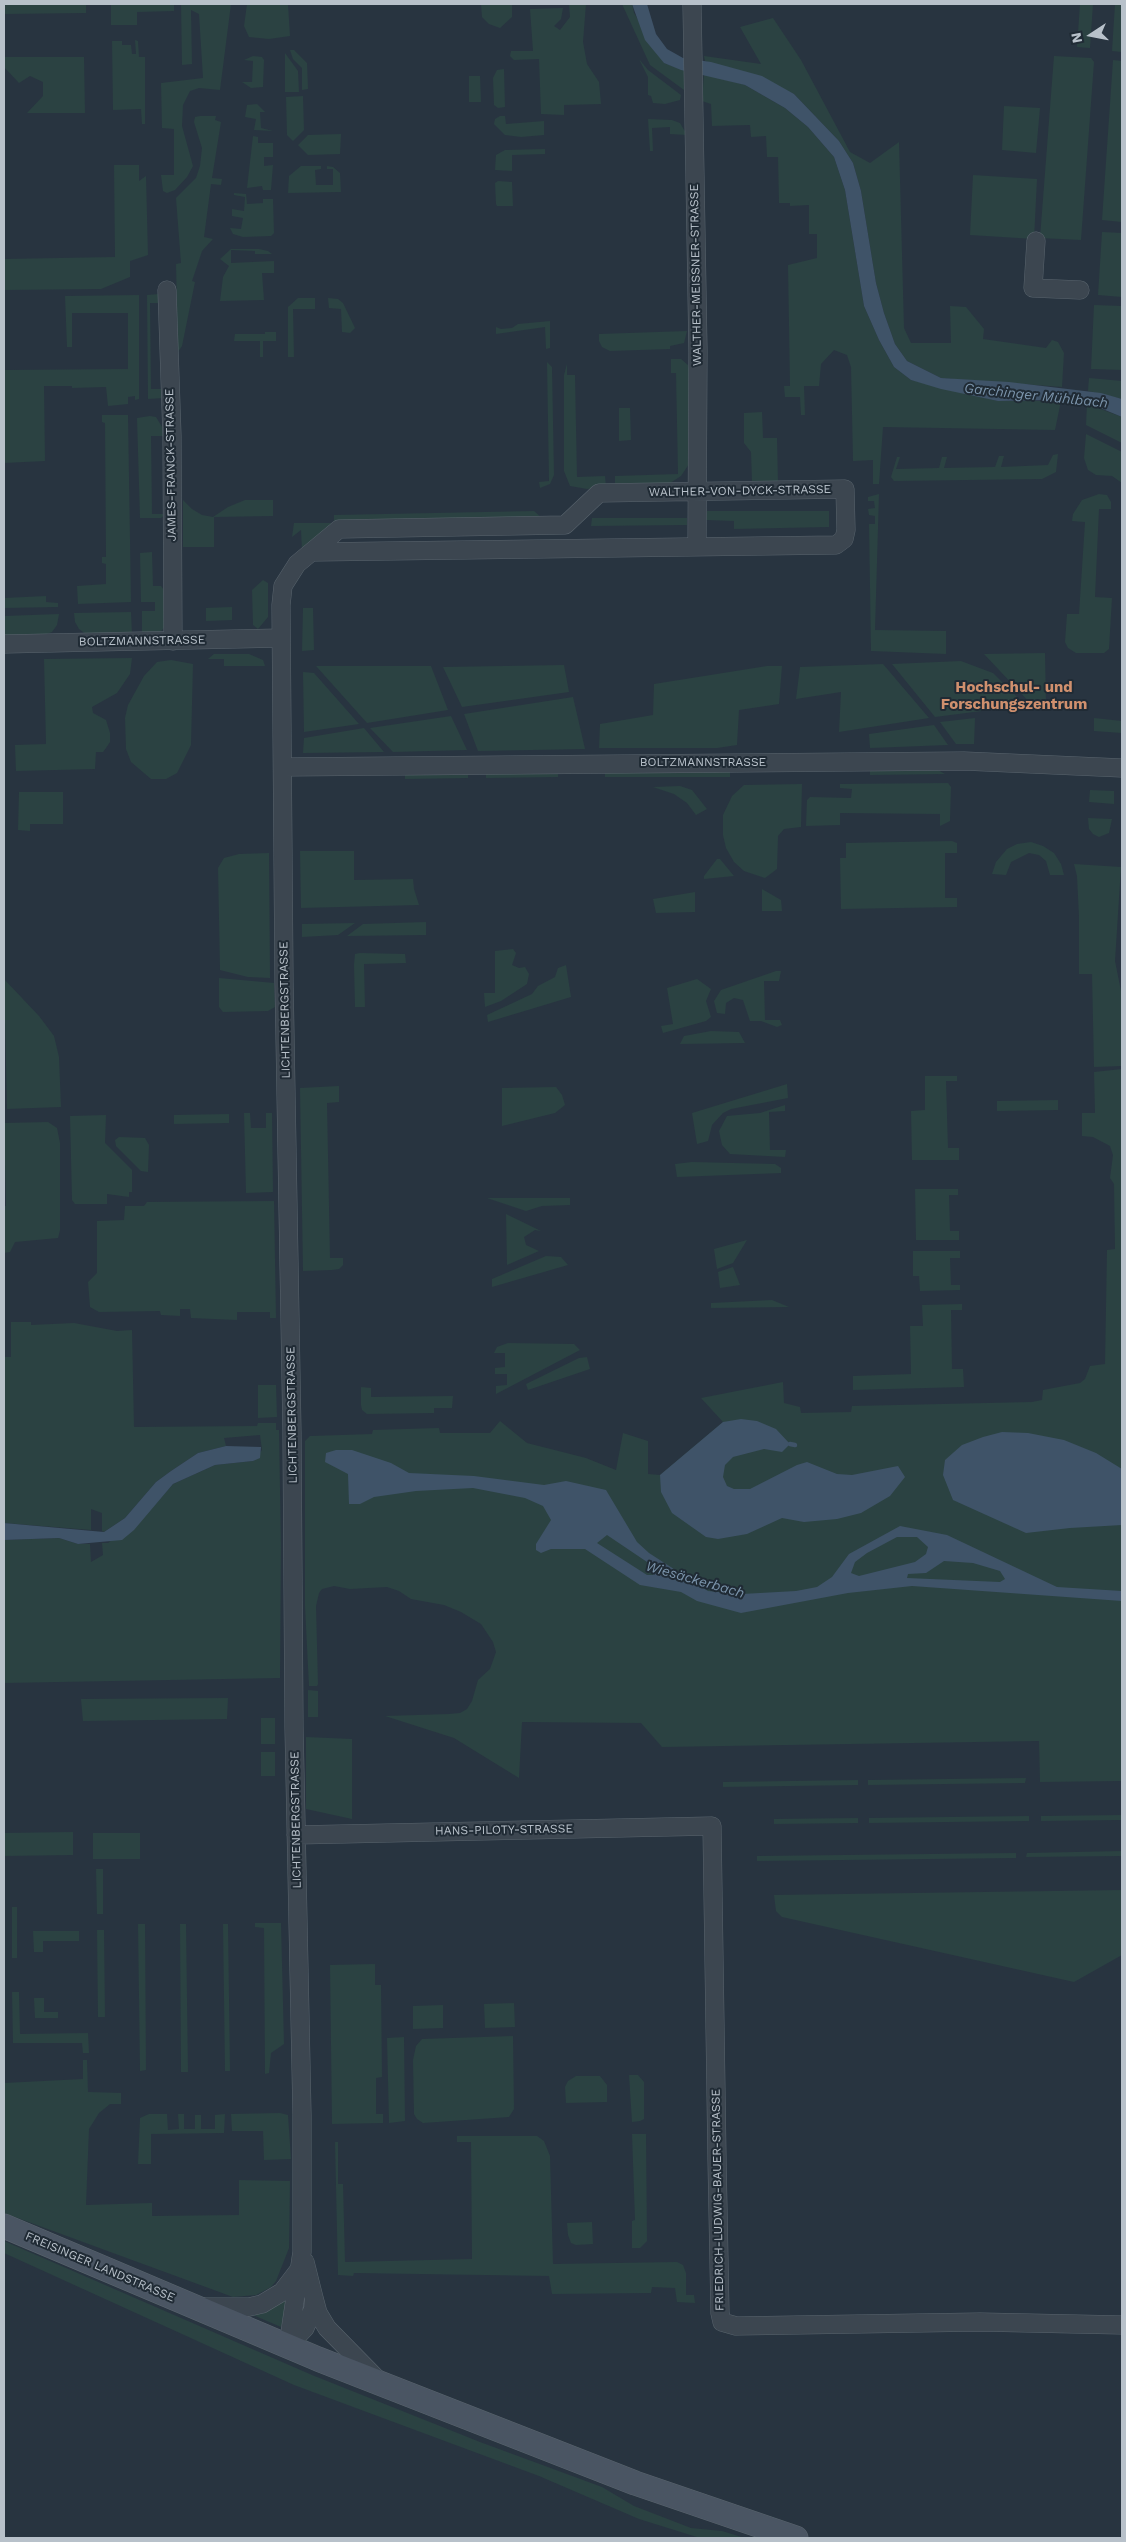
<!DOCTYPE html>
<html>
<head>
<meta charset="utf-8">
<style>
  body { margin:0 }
  #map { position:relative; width:1126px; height:2542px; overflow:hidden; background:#283440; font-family:"Work Sans",sans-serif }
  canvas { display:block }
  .frame { position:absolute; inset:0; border:5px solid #b8c1ca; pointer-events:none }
  .north { position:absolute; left:1066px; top:10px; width:50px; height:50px; -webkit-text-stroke:4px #202b35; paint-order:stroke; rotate:259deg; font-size:14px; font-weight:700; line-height:20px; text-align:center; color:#b8c1ca }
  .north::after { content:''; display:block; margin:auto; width:18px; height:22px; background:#b8c1ca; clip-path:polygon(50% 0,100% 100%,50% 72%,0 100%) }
</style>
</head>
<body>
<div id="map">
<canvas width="1126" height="2542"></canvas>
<div class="frame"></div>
<div class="north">N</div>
</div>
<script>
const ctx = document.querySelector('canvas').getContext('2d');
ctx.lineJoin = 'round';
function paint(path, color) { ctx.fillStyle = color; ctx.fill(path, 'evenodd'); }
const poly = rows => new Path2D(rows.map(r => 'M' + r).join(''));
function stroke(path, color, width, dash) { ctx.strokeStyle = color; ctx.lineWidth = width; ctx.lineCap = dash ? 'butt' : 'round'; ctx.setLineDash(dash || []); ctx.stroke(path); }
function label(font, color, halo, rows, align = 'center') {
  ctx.font = font + ' "Work Sans",sans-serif'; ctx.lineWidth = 4; ctx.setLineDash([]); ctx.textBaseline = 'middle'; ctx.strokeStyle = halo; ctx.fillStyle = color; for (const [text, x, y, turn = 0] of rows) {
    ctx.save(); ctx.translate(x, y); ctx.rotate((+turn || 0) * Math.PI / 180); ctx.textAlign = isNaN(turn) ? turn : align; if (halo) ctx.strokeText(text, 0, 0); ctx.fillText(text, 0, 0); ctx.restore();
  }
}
const green = poly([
  [4,4,86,4,86,13,4,14],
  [111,4,174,4,174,11,137,12,137,25,111,25],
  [181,4,231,4,220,90,199,88,190,91,183,105,182,126,193,166,187,177,175,190,167,193,163,191,161,175,174,175,174,129,162,128,161,83,203,78,199,14,191,10,192,64,182,65],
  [247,4,288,4,290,36,269,39,249,37,244,26],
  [481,4,512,4,512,17,500,28,489,24,482,17],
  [569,4,586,4,583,42,587,64,599,82,601,104,564,105,564,115,541,114,539,59,514,60,510,56,511,51,533,51,530,9,563,8,561,19,554,26,560,30,570,17],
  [622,4,632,4,634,13,664,63,686,71,684,90,650,65],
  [1080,4,1093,4,1090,48,1077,47],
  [1115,4,1122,4,1122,52,1112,51],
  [773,18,801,60,850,152,870,163,899,142,904,328,911,343,951,343,950,306,966,307,984,329,983,339,1046,348,1052,340,1058,342,1064,353,1062,387,941,378,907,361,895,344,884,313,876,283,861,191,853,163,839,141,794,94,705,61,704,56,761,64,740,27],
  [135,40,138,41,139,57,145,57,145,124,142,124,141,109,113,110,112,41,122,41,122,45,131,45,132,54,136,54],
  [290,50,294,50,307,63,308,89,302,90,302,68,293,59],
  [285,53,298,71,299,92,285,92],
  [253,56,262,57,264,60,263,87,251,88,242,82,252,82,253,61,244,60],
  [1054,56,1091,58,1094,62,1081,240,1040,238],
  [4,57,84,57,85,113,27,113,43,96,43,82,30,76,19,83,4,67],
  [639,59,648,70,681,95,680,100,665,104,653,103,651,96,648,95,648,77],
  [1113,60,1122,61,1122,222,1102,220],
  [504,69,505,107,498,108,494,105,493,78,497,70],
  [704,74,745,85,785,108,808,127,834,157,845,190,864,306,879,340,894,367,911,380,998,401,1061,401,1055,430,883,427,879,484,873,484,873,460,853,461,851,367,847,355,834,350,821,364,819,386,804,386,805,415,801,415,800,397,785,397,784,386,790,386,788,265,817,258,817,234,809,234,809,205,790,206,790,203,779,203,778,157,767,157,766,136,751,137,750,125,712,126,711,104,702,101],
  [469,76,480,76,481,102,469,102],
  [303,96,304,130,293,141,287,135,286,97],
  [257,104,265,112,260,112,261,128,273,131,254,130,256,119,245,117,247,105],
  [1004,106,1040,108,1036,153,1002,150],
  [200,116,216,116,215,120,221,122,212,178,222,179,221,185,211,184,204,237,213,239,202,251,192,281,195,282,182,346,178,352,176,264,181,263,176,198,196,178,200,166,202,148,194,122,195,117],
  [500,116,505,116,506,124,544,121,544,135,521,137,505,135,494,124,495,119],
  [648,119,672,120,680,123,687,135,670,134,670,127,652,128,653,151,650,151],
  [341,134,340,154,308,155,298,145,308,135],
  [253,136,258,137,258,143,273,143,273,157,264,157,264,166,273,165,271,190,263,190,262,186,247,188],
  [545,149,545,154,512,155,512,171,495,170,496,155,505,150],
  [114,165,139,165,139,181,146,176,148,255,130,261,130,277,101,289,4,290,4,259,115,257],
  [301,166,321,166,321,169,315,170,316,185,333,185,333,169,327,169,327,166,333,167,340,173,341,192,288,193,289,176],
  [973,175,1037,179,1034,239,970,235],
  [498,181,512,182,513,206,497,206,496,204,495,183],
  [234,193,246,194,247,204,263,203,263,199,273,199,274,233,271,236,243,237,233,234,230,228,241,229,243,218,232,216,232,209,244,211,245,197,234,195],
  [1102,232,1122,233,1122,297,1098,295],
  [231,249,259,249,268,251,272,254,255,254,255,251,231,250,231,263,274,261,274,273,262,273,264,300,220,301,223,277,229,266,220,259],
  [159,294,159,303,150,303,151,389,164,389,164,398,148,399,147,295],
  [139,295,139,399,135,400,135,396,128,397,128,404,108,406,106,387,72,388,72,386,44,386,45,461,4,463,4,370,128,369,128,313,72,313,72,347,67,347,65,296],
  [298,298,315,298,315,309,293,309,294,357,288,357,288,307],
  [328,298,338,299,343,303,355,328,350,333,342,332,341,309,329,308],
  [1094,305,1122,306,1122,370,1091,369],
  [550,321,550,348,546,349,545,327,496,334,496,327,501,329,512,328,518,324],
  [687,331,684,343,670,346,670,349,610,351,602,347,599,341,599,334],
  [265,332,276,332,276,341,263,341,263,357,260,357,260,341,234,341,235,334,265,334],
  [671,359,681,359,688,365,690,372,691,461,681,476,667,485,615,486,615,476,678,474,676,373,671,373],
  [547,362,552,367,554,475,550,484,540,488,539,482,549,481],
  [567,364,567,375,575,375,577,477,605,476,606,487,587,489,570,486,564,471,564,375],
  [1089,378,1122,381,1122,399,1088,391],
  [1087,404,1122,417,1122,443,1086,425],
  [619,408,630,408,631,440,619,441],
  [762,412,763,438,777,438,778,482,752,482,751,452,744,443,744,413],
  [102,415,128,415,131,602,78,604,77,586,106,584,106,564,102,563,102,557,106,557,105,423,102,422],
  [150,416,156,417,162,427,163,436,151,436,152,514,166,514,161,518,140,518,137,418],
  [1086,434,1122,452,1122,483,1112,476,1096,475,1088,470,1084,458],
  [1058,454,1056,472,1042,479,894,481,891,477,897,457,900,457,896,469,939,468,942,457,947,457,944,468,995,467,999,456,1004,456,1001,467,1048,465,1053,455],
  [879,494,875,630,946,631,946,654,871,651,869,524,875,524,875,516,869,515,868,509,875,508,874,501,868,501,868,497],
  [1099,494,1107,495,1111,502,1111,509,1099,509,1095,597,1112,598,1109,649,1104,653,1076,653,1068,648,1065,642,1067,614,1079,614,1085,522,1072,521,1073,514,1082,500],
  [183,500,192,509,202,515,213,517,228,507,245,500,273,500,273,516,214,517,214,547,183,547],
  [534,511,542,518,353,522,302,551,301,530,292,537,294,523,334,523,334,515],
  [707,511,829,511,829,527,734,529,734,521,706,520],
  [592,518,687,518,687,525,591,526],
  [152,552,153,586,161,586,164,590,165,622,164,628,158,634,142,635,142,611,155,611,155,602,141,602,140,553],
  [263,580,268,583,268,617,258,629,253,625,252,590],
  [46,596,46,602,58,603,58,607,4,608,4,598],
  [232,607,232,620,206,621,206,608],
  [303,608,313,608,314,650,302,651],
  [131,612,132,634,87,635,79,629,75,622,74,613],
  [59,614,57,625,52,632,44,635,4,636,4,616],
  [1045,653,1046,704,1032,705,984,654],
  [214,654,249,654,263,660,265,666,224,666,224,659,208,659],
  [132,658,130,674,117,693,92,707,93,713,106,720,110,733,110,742,106,748,103,752,96,752,95,769,16,771,15,745,46,744,44,659],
  [171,660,193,664,191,745,177,773,166,779,151,779,131,762,126,749,125,718,128,705,144,676,157,662],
  [961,661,993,673,1023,703,1021,706,935,717,892,664],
  [883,664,929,718,839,732,841,692,796,699,800,667],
  [564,665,569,692,462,707,443,667],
  [316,666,431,666,448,710,367,723],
  [767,666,782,666,779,704,739,710,737,745,717,748,599,748,600,724,653,715,654,684],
  [303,672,314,673,359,724,304,732],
  [573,697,585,749,478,751,464,714],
  [451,716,467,750,393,752,370,728],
  [975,718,974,744,956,744,940,722],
  [1094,718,1122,721,1122,733,1094,731],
  [934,725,948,745,870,748,869,734],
  [364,728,384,752,303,753,304,738],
  [936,769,945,774,870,775,870,770],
  [730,771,730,777,605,777,605,773],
  [558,773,558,777,486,778,486,774],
  [468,774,468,778,405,779,405,775],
  [948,783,951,787,950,821,940,826,940,814,840,813,840,825,806,826,807,800,810,797,851,798,852,789,840,788,840,784],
  [802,784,801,827,784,829,778,836,777,869,765,878,744,871,734,862,726,848,723,835,723,815,732,796,744,785],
  [680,786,692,790,707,809,696,815,687,803,674,794,653,787],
  [1090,790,1114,791,1114,804,1089,802],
  [19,792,63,792,63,824,30,824,30,831,18,830],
  [1088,818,1112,819,1109,833,1099,837,1093,834,1089,829],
  [952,841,957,843,957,853,945,853,945,898,957,898,957,907,841,909,840,858,846,858,846,843],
  [1031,842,1043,846,1054,853,1061,864,1064,875,1050,875,1046,861,1039,855,1029,853,1011,862,1006,875,992,874,996,862,1007,849,1017,844],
  [300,851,354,851,354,880,413,879,414,889,419,905,301,908],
  [269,853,270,978,248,977,220,970,218,868,224,858,239,854],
  [717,859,720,859,734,876,704,879,704,876],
  [1074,864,1121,867,1115,961,1122,996,1122,1066,1094,1067,1092,974,1079,974,1079,916,1077,876],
  [762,889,781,900,782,911,762,911],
  [695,892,695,912,656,913,653,899],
  [426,922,426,935,347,936,363,924],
  [355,923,338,935,302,937,302,924],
  [513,949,516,953,512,965,519,968,525,967,529,974,527,984,501,1001,485,1007,484,993,495,993,495,951],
  [360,953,405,954,406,963,364,964,365,1007,355,1007,354,965,355,954],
  [566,965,571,997,488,1022,487,1015,532,994,538,986,555,977,558,968],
  [776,971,781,971,779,981,764,981,765,1020,780,1020,782,1025,777,1027,761,1021,750,1021,743,1000,734,998,726,1003,725,1014,717,1013,714,1001,721,990],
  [219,978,274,983,275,1007,268,1011,223,1012,219,1007],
  [4,979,39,1016,54,1036,59,1057,61,1107,7,1109],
  [697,979,711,989,706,1001,711,1017,706,1021,663,1033,661,1026,673,1024,667,988],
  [711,1031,739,1032,745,1043,680,1044,684,1036],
  [1122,1069,1122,1781,1040,1782,1039,1741,662,1747,641,1723,522,1722,519,1778,454,1738,385,1716,449,1714,460,1713,467,1709,472,1701,478,1680,490,1669,496,1652,493,1642,481,1624,461,1612,444,1605,411,1599,399,1591,387,1587,350,1589,334,1586,322,1589,319,1593,316,1606,318,1684,317,1686,309,1686,305,1606,305,1441,310,1436,372,1434,373,1430,439,1428,440,1433,490,1433,500,1421,527,1443,586,1458,616,1470,623,1433,648,1441,648,1474,660,1475,723,1422,701,1398,783,1382,784,1403,800,1407,801,1413,851,1412,852,1406,1032,1402,1042,1400,1043,1390,1080,1383,1085,1379,1090,1366,1105,1364,1107,1250,1115,1249,1114,1184,1110,1178,1113,1155,1110,1146,1093,1137,1082,1136,1082,1113,1095,1113,1094,1072],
  [925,1076,957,1076,957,1081,946,1081,948,1148,959,1148,959,1160,912,1160,911,1111,925,1110],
  [787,1084,788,1098,731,1109,723,1113,712,1125,708,1141,697,1144,692,1113],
  [339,1086,339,1102,327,1103,330,1258,343,1258,343,1265,339,1269,332,1270,303,1271,300,1088],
  [556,1087,562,1095,565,1105,555,1113,502,1126,502,1088],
  [1058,1100,1058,1110,997,1111,997,1101],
  [785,1105,785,1111,769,1112,770,1150,786,1150,785,1157,730,1154,722,1145,719,1131,727,1116,760,1113],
  [244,1113,250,1113,251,1128,266,1128,266,1113,272,1113,273,1192,246,1193],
  [229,1114,229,1123,174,1124,174,1115],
  [106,1115,105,1143,132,1170,132,1192,129,1192,129,1197,107,1194,107,1204,75,1204,72,1200,70,1116],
  [48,1122,57,1128,60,1143,60,1230,58,1238,15,1242,10,1252,4,1253,4,1206,6,1206,4,1123],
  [119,1137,145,1138,149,1145,148,1172,141,1171,116,1146,115,1140],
  [692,1162,775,1164,781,1168,781,1173,677,1177,675,1164],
  [958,1189,958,1195,949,1195,950,1231,959,1231,959,1240,916,1240,915,1189],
  [487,1198,570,1198,570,1205,542,1206,526,1211],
  [274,1201,276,1318,270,1318,270,1312,237,1312,237,1320,191,1318,190,1309,180,1309,180,1316,161,1315,160,1311,99,1312,90,1307,88,1282,97,1273,97,1221,124,1220,125,1206,144,1206,147,1202],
  [506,1214,541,1231,535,1230,524,1237,526,1245,539,1251,507,1265],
  [747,1240,733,1263,717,1269,714,1249],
  [913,1251,960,1251,960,1258,950,1258,951,1285,960,1285,960,1290,920,1291,919,1276,913,1276],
  [546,1256,561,1257,568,1265,492,1287,492,1279],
  [733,1267,740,1285,720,1288,718,1272],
  [772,1300,789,1307,711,1308,711,1303],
  [962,1304,962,1310,951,1310,952,1369,963,1369,964,1387,853,1390,853,1376,911,1374,910,1326,923,1326,922,1305],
  [11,1322,31,1322,31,1325,74,1323,117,1331,132,1330,134,1427,257,1426,258,1423,276,1423,276,1430,279,1430,281,1547,280,1678,4,1683,4,1540,59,1538,78,1544,90,1544,91,1562,103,1555,102,1543,108,1543,153,1507,173,1484,215,1465,253,1461,262,1450,260,1435,224,1438,226,1446,198,1453,171,1471,156,1482,125,1518,104,1532,102,1531,102,1513,91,1509,91,1530,4,1523,4,1357,11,1357],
  [508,1343,574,1344,580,1350,496,1394,496,1386,507,1385,507,1374,495,1374,495,1368,505,1367,505,1353,494,1353,497,1347],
  [587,1357,590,1369,528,1390,526,1384,579,1358],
  [258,1385,276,1385,277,1417,258,1418],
  [361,1387,371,1388,371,1397,453,1396,452,1408,434,1408,434,1413,367,1414,362,1410,361,1405],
  [308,1690,318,1691,318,1717,308,1717],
  [228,1698,227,1719,83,1721,81,1699],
  [261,1718,275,1718,275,1744,261,1744],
  [306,1737,352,1739,352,1819,306,1809],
  [261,1752,275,1752,275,1776,261,1776],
  [1026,1778,1025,1783,868,1785,868,1780],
  [858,1780,858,1785,723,1787,723,1782],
  [1122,1815,1122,1820,1041,1821,1041,1816],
  [1029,1816,1029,1821,869,1823,869,1818],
  [858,1818,858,1823,774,1824,774,1819],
  [73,1832,73,1855,4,1856,4,1833],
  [93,1833,140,1833,140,1859,93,1859],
  [1122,1851,1122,1856,1026,1857,1027,1853],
  [1016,1853,1016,1858,757,1861,757,1856],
  [96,1869,103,1869,103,1914,97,1914],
  [1122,1890,1122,1955,1074,1982,782,1917,776,1911,774,1895],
  [12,1907,17,1907,17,1958,12,1958],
  [255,1923,281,1923,284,2044,271,2053,269,2073,265,2074,264,1928,255,1927],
  [138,1924,145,1924,146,2070,140,2071],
  [180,1924,186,1924,188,2072,181,2072],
  [223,1924,228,1924,230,2071,225,2071],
  [97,1930,104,1930,105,2017,98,2017],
  [33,1931,79,1931,79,1941,43,1941,43,1952,34,1952],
  [375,1964,375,1985,381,1985,382,2077,376,2078,376,2114,383,2114,383,2123,332,2124,330,1965],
  [12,1992,19,1992,20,2034,88,2033,89,2053,83,2053,82,2043,13,2043],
  [34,1998,44,1998,44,2012,58,2012,58,2018,35,2018],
  [514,2003,515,2027,485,2028,484,2004],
  [443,2005,443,2028,413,2029,413,2006],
  [513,2036,514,2109,509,2117,423,2123,417,2119,414,2114,413,2060,416,2046,422,2039],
  [404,2037,405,2121,389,2123,387,2038],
  [83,2060,87,2060,88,2092,121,2093,121,2104,110,2104,99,2113,89,2129,86,2205,152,2203,152,2216,239,2215,239,2180,290,2181,289,2248,276,2281,271,2287,256,2295,233,2297,4,2213,4,2083,83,2079],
  [629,2075,638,2075,644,2082,644,2119,640,2121,632,2122],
  [576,2076,600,2076,607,2085,607,2102,566,2103,565,2087,568,2081],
  [280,2113,288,2115,291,2159,264,2160,263,2131,232,2131,231,2114],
  [167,2114,168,2130,179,2129,178,2114,184,2114,184,2129,195,2129,195,2115,201,2115,201,2129,215,2129,215,2115,225,2114,224,2133,151,2134,151,2164,138,2164,140,2118,149,2114],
  [632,2134,646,2134,647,2241,640,2248,632,2248,632,2221,635,2220],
  [457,2136,537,2136,544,2141,550,2156,553,2264,677,2262,683,2265,686,2273,686,2295,694,2295,695,2303,677,2302,675,2288,652,2287,651,2293,552,2294,549,2276,354,2273,353,2276,338,2275,335,2142,338,2142,338,2184,343,2184,345,2262,472,2259,471,2142,457,2142],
  [592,2222,593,2244,576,2245,571,2243,568,2235,567,2223],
  [4,2241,312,2375,480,2442,602,2487,634,2506,691,2528,722,2531,745,2538,700,2538,639,2519,539,2476,294,2385,4,2253],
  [284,2297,288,2300,281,2327,253,2315]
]);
const water = poly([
  [632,4,647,4,656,34,667,49,683,58,711,62,762,76,794,94,839,141,853,163,861,191,876,283,884,313,895,344,907,361,941,378,1009,382,1101,393,1122,399,1122,417,1093,405,1050,400,998,401,941,389,911,380,894,367,879,340,864,306,845,190,834,157,808,127,785,108,745,85,681,70,664,63,645,40],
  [741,1419,757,1421,776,1429,790,1444,782,1452,764,1449,733,1457,725,1465,723,1477,727,1486,734,1489,750,1489,797,1465,807,1462,837,1474,852,1475,898,1466,905,1477,890,1496,861,1513,837,1519,804,1522,782,1518,747,1534,718,1539,706,1537,672,1513,661,1492,660,1475,723,1422],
  [1002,1432,1028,1433,1064,1440,1096,1453,1122,1469,1122,1525,1070,1528,1026,1533,953,1500,943,1475,945,1460,962,1445,983,1437],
  [226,1446,261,1447,260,1458,253,1461,215,1465,173,1484,134,1530,122,1540,78,1544,59,1538,4,1540,4,1523,104,1532,125,1518,156,1482,171,1471,198,1453],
  [336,1450,352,1450,391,1463,409,1473,474,1476,544,1485,566,1481,606,1490,637,1542,649,1553,708,1591,742,1594,796,1591,817,1587,832,1577,849,1554,900,1526,947,1535,1057,1587,1122,1591,1122,1601,912,1586,848,1593,741,1613,697,1601,681,1592,640,1585,585,1549,551,1549,541,1553,536,1550,536,1544,551,1520,543,1506,525,1498,473,1488,416,1491,374,1497,360,1504,349,1504,348,1474,325,1462,326,1453],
  [607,1535,650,1564,654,1570,653,1575,647,1575,597,1543],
  [897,1537,917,1537,928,1547,926,1554,915,1562,859,1576,851,1573,855,1562,867,1553],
  [944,1561,973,1563,1000,1571,1005,1579,1000,1582,907,1578,908,1574,926,1573]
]);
const stream = poly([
  [790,1444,795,1445]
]);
const street = poly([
  [692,4,698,351,697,547],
  [1036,241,1033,288,1080,290],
  [167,290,172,436,173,641],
  [4,644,281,638],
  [283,767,964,761,1122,768],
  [296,1835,712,1826,717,2159,720,2313,722,2322,736,2326,980,2322,1122,2325],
  [314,2298,318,2313,327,2328,380,2382],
  [203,2307,249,2307,262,2304,282,2292,298,2271],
  [288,2346,302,2252,302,2115,294,1727,292,1433,284,980,281,605,283,586,297,564,339,529,565,525,599,493,845,489,846,530,844,539,836,545,314,552],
  [288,2346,305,2328,313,2309,314,2298,305,2262]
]);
const secondary = poly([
  [4,2226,318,2359,635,2483,796,2538]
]);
const streetNames = [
  ["WALTHER-MEISSNER-STRASSE",696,275,-91],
  ["JAMES-FRANCK-STRASSE",171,465,-91],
  ["WALTHER-VON-DYCK-STRASSE",740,491,-1],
  ["BOLTZMANNSTRASSE",142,641,-1],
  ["BOLTZMANNSTRASSE",703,762],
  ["LICHTENBERGSTRASSE",285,1010,-91],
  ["LICHTENBERGSTRASSE",292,1415,-91],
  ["LICHTENBERGSTRASSE",296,1820,-91],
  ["HANS-PILOTY-STRASSE",504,1830,-1],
  ["FRIEDRICH-LUDWIG-BAUER-STRASSE",718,2200,-91],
  ["FREISINGER LANDSTRASSE",100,2267,23]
];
const waterNames = [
  ["Garchinger Mühlbach",1036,396,6],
  ["Wiesäckerbach",695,1580,16]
];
const quarterNames = [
  ["Hochschul- und",1014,688],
  ["Forschungszentrum",1014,705]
];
paint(green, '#2b4242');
paint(water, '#3f5368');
stroke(stream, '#3f5368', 4.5);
stroke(street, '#59646d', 19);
stroke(secondary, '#59646d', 25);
stroke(street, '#3c4650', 18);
stroke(secondary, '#4a5563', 24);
label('12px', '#b8c1ca', '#202b35', streetNames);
label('italic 14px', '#7b94ab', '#202b35', waterNames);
label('bold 15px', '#d0906e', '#202b35', quarterNames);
</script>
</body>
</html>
